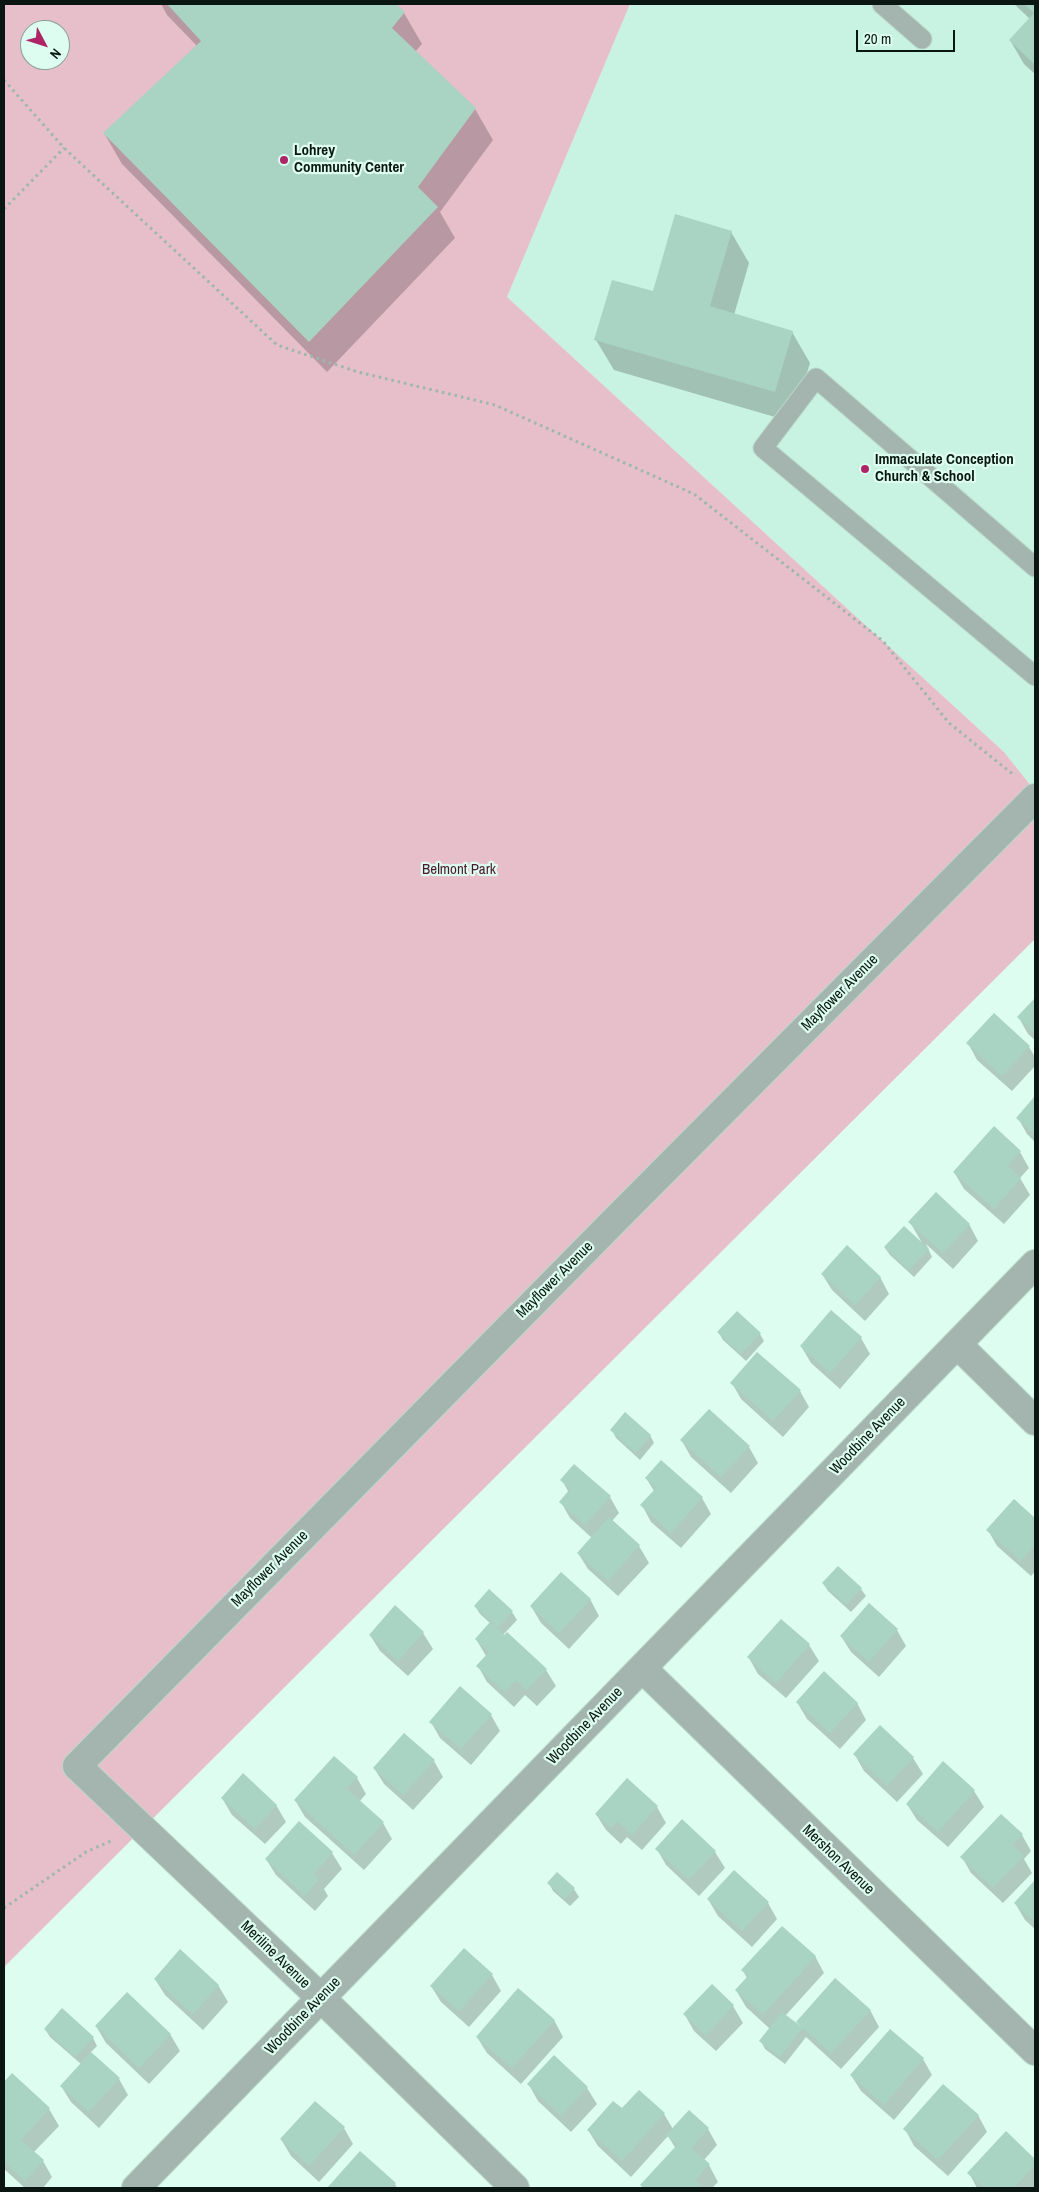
<!DOCTYPE html>
<html>
<head>
<meta charset="utf-8">
<style>
  body { margin:0 }
  #map { position:relative; width:1039px; height:2192px; overflow:hidden; background:#dcfdf0; font-family:"Archivo Narrow",sans-serif }
  canvas { display:block }
  .frame { position:absolute; inset:0; border:5px solid #0a1611; pointer-events:none }
  .north { position:absolute; left:20px; top:20px; width:50px; height:50px; box-sizing:border-box; background:#dcfdf0; border:1px solid #88a197; border-radius:50%; rotate:130deg; font-size:14px; font-weight:700; line-height:20px; text-align:center; color:#0a1611 }
  .north::after { content:''; display:block; margin:auto; width:18px; height:22px; background:#ae2566; clip-path:polygon(50% 0,100% 100%,50% 72%,0 100%) }
  .scale { position:absolute; left:856px; top:30px; width:99px; height:22px; box-sizing:border-box; border:2px solid #0a1611; border-top:0; padding-left:6px; font-size:15px; line-height:18px; white-space:nowrap; color:#0a1611; -webkit-text-stroke:4px #dcfdf0; paint-order:stroke }
</style>
</head>
<body>
<div id="map">
<canvas width="1039" height="2192"></canvas>
<div class="frame"></div>
<div class="north">N</div>
<div class="scale">20 m</div>
</div>
<script>
const ctx = document.querySelector('canvas').getContext('2d');
ctx.lineJoin = 'round';
function paint(path, color) { ctx.fillStyle = color; ctx.fill(path, 'evenodd'); }
const poly = rows => new Path2D(rows.map(r => 'M' + r).join(''));
function stroke(path, color, width, dash) { ctx.strokeStyle = color; ctx.lineWidth = width; ctx.lineCap = dash ? 'butt' : 'round'; ctx.setLineDash(dash || []); ctx.stroke(path); }
function label(font, color, halo, rows, align = 'center') {
  ctx.font = font + ' "Archivo Narrow",sans-serif'; ctx.lineWidth = 4.5; ctx.setLineDash([]); ctx.textBaseline = 'middle'; ctx.strokeStyle = halo; ctx.fillStyle = color; for (const [text, x, y, turn = 0] of rows) {
    ctx.save(); ctx.translate(x, y); ctx.rotate((+turn || 0) * Math.PI / 180); ctx.textAlign = isNaN(turn) ? turn : align; if (halo) ctx.strokeText(text, 0, 0); ctx.fillText(text, 0, 0); ctx.restore();
  }
}
const built = poly([
  [630,4,1035,4,1035,791,1004,752,507,297]
]);
const green = poly([
  [4,4,630,4,507,297,1004,752,1035,791,1035,939,4,1967],
  [30,30,60,30,60,60,30,60]
]);
const shadow = poly([
  [161,4,305,4,308,7,311,4,394,4,404,13,422,44,415,52,475,109,493,140,440,212,455,238,327,372,122,164,104,133,197,46,167,15],
  [1014,4,1035,4,1035,74,1024,64,1010,40,1030,19],
  [731,232,749,263,734,315,792,332,810,363,792,422,614,370,596,340],
  [1035,1000,1035,1040,1028,1034,1019,1018],
  [968,1043,1029,1047,1035,1057,1035,1066,1012,1091,977,1060],
  [1035,1098,1035,1142,1027,1134,1018,1118],
  [1020,1152,1029,1168,1020,1178,1030,1195,1004,1224,964,1189,954,1172],
  [910,1222,969,1224,978,1241,953,1269,926,1244,932,1257,914,1277,890,1255,885,1248,922,1243],
  [822,1274,880,1277,889,1294,865,1321,832,1290],
  [719,1333,760,1334,764,1341,746,1361,723,1340],
  [861,1338,870,1354,840,1389,811,1363,801,1346],
  [732,1383,800,1391,809,1407,783,1437,741,1399],
  [612,1430,650,1435,654,1443,640,1460,616,1438],
  [682,1441,749,1447,758,1463,731,1493,691,1457],
  [646,1478,702,1498,711,1514,681,1548,651,1522,642,1505,654,1491],
  [562,1480,610,1497,619,1513,612,1521,639,1546,649,1563,618,1596,588,1569,578,1553,592,1538,570,1518,561,1502,569,1493],
  [1014,1501,1035,1519,1035,1572,1031,1576,997,1546,988,1530],
  [823,1583,861,1589,866,1596,851,1612,828,1591],
  [590,1599,599,1616,569,1649,541,1623,531,1606],
  [475,1606,512,1612,517,1620,501,1637,507,1634,546,1670,556,1686,537,1706,525,1695,514,1707,487,1682,478,1666,486,1656,476,1639,491,1624,480,1614],
  [897,1630,906,1646,879,1677,851,1652,841,1636],
  [423,1633,433,1649,408,1676,380,1651,370,1635],
  [809,1645,819,1661,786,1698,758,1674,749,1658],
  [797,1702,857,1703,866,1720,840,1749,807,1719],
  [491,1715,500,1731,471,1765,440,1738,431,1722],
  [855,1755,913,1758,923,1774,897,1802,864,1771],
  [434,1761,443,1777,413,1810,384,1784,374,1768],
  [943,1763,974,1791,984,1807,948,1847,917,1820,907,1804],
  [357,1778,366,1794,359,1802,383,1823,392,1839,364,1870,305,1817,295,1800],
  [222,1798,276,1805,286,1822,265,1844,232,1815],
  [657,1807,666,1823,642,1850,627,1837,621,1844,606,1830,596,1814],
  [299,1823,332,1853,342,1869,324,1889,328,1896,315,1911,276,1875,266,1859],
  [1022,1835,1031,1851,1024,1859,1032,1873,1003,1903,971,1873,962,1857],
  [657,1849,715,1852,725,1868,699,1896,666,1865],
  [557,1873,574,1889,579,1897,570,1906,553,1891,549,1883],
  [1035,1882,1035,1929,1025,1920,1015,1903],
  [708,1899,768,1903,777,1919,752,1947,718,1916],
  [815,1956,824,1973,785,2016,802,2029,798,2022,870,2010,879,2027,841,2069,806,2037,785,2064,765,2049,761,2041,770,2029,746,2007,736,1990,747,1978,743,1971],
  [492,1975,501,1991,469,2027,441,2002,431,1986],
  [155,1979,218,1985,228,2002,203,2030,165,1995],
  [712,1986,733,2006,743,2023,716,2051,694,2031,685,2015],
  [554,2020,563,2037,521,2084,487,2053,477,2037],
  [96,2026,170,2034,180,2051,149,2084,106,2043],
  [45,2029,93,2038,97,2046,90,2053,119,2079,128,2095,99,2128,71,2102,61,2086,81,2064,50,2037],
  [554,2057,587,2088,597,2104,571,2132,538,2101,529,2085],
  [923,2059,932,2075,894,2120,861,2091,851,2075],
  [12,2075,49,2109,59,2126,34,2152,43,2161,52,2177,43,2188,25,2188,4,2169,4,2084],
  [622,2110,664,2114,673,2129,708,2129,717,2145,704,2160,709,2165,718,2182,712,2188,644,2188,642,2185,676,2149,668,2136,631,2177,598,2146,588,2130],
  [978,2115,987,2132,948,2176,914,2146,905,2129],
  [344,2128,353,2144,319,2182,291,2156,281,2139],
  [1006,2133,1035,2160,1035,2188,977,2188,969,2173],
  [360,2153,395,2184,397,2188,328,2188]
]);
const building = poly([
  [167,4,396,4,405,12,392,28,476,108,418,187,438,207,309,342,103,133,201,41],
  [1024,4,1035,4,1035,65,1009,40,1034,13],
  [675,214,732,231,710,306,793,331,775,392,594,340,612,280,653,291],
  [1035,998,1035,1034,1017,1017],
  [994,1013,1030,1046,1002,1076,966,1043],
  [1035,1096,1035,1135,1016,1118],
  [994,1126,1021,1151,1008,1166,1021,1178,994,1209,953,1172],
  [936,1192,970,1224,943,1253,908,1222],
  [904,1226,929,1249,909,1270,884,1247],
  [847,1245,881,1277,855,1305,821,1274],
  [831,1310,862,1337,830,1373,800,1346],
  [737,1311,761,1333,741,1354,717,1332],
  [757,1352,801,1390,773,1421,730,1383],
  [709,1409,750,1446,721,1477,680,1440],
  [625,1412,651,1435,636,1453,610,1430],
  [661,1460,703,1497,671,1533,640,1505,656,1488,645,1478],
  [574,1464,611,1496,585,1525,559,1502,570,1489,560,1480],
  [1014,1499,1035,1518,1035,1545,1021,1561,986,1530],
  [609,1517,640,1545,608,1581,577,1553],
  [838,1566,862,1588,846,1605,822,1583],
  [561,1572,591,1599,559,1633,530,1606],
  [489,1589,513,1611,498,1628,474,1606],
  [869,1603,898,1629,869,1662,840,1636],
  [395,1605,424,1632,398,1661,369,1635],
  [781,1619,810,1644,776,1683,747,1657],
  [490,1622,504,1635,507,1632,547,1669,527,1690,516,1680,505,1692,476,1666,489,1652,475,1639],
  [824,1671,858,1703,830,1733,796,1702],
  [460,1686,492,1714,461,1749,429,1722],
  [880,1725,914,1757,887,1786,853,1754],
  [404,1733,435,1760,403,1795,373,1768],
  [334,1756,358,1777,347,1789,384,1822,354,1855,294,1800],
  [943,1761,975,1790,938,1832,906,1804],
  [243,1773,277,1805,255,1829,221,1798],
  [627,1778,658,1806,632,1835,617,1821,611,1828,595,1814],
  [1001,1814,1023,1834,1013,1845,1024,1856,993,1888,960,1857],
  [682,1819,716,1851,689,1880,655,1849],
  [299,1821,333,1852,314,1874,319,1879,305,1896,265,1859],
  [734,1870,769,1902,742,1931,707,1899],
  [557,1872,575,1888,565,1899,547,1883],
  [1035,1880,1035,1923,1014,1903],
  [782,1926,816,1956,763,2015,735,1990,748,1976,741,1970],
  [464,1948,493,1974,459,2011,430,1986],
  [180,1949,219,1985,193,2014,154,1979],
  [835,1978,871,2010,831,2053,796,2022],
  [712,1984,734,2005,706,2036,683,2014],
  [518,1988,555,2020,512,2068,476,2037],
  [127,1992,171,2034,139,2068,95,2026],
  [62,2008,94,2037,75,2057,44,2029],
  [782,2012,803,2028,780,2057,759,2041],
  [890,2029,924,2058,884,2105,850,2075],
  [91,2052,120,2078,89,2112,60,2086],
  [554,2055,588,2087,561,2116,527,2084],
  [12,2073,50,2108,21,2140,44,2160,25,2181,4,2162,4,2082],
  [943,2084,979,2115,938,2160,903,2129],
  [639,2090,665,2113,622,2161,587,2130,613,2101,622,2108],
  [315,2101,345,2127,309,2166,280,2139],
  [689,2110,709,2128,691,2148,710,2164,695,2180,701,2185,698,2188,644,2188,640,2185,677,2145,666,2135],
  [1006,2131,1035,2159,1035,2165,1014,2188,984,2188,967,2173],
  [360,2151,396,2183,391,2188,327,2188]
]);
const path = poly([
  [4,80,64,148,277,345,358,372,495,405,694,494,883,641,949,723,1015,776],
  [4,209,64,148],
  [4,1908,86,1852,111,1841]
]);
const lane = poly([
  [882,4,922,39],
  [1035,567,816,378,763,448,1035,676]
]);
const street = poly([
  [957,1344,1035,1421],
  [642,1668,1035,2051],
  [136,2188,1035,1264],
  [515,2188,321,1998,77,1766,614,1221,1035,798]
]);
const markers = [
  [284,160,5,"#ae2566"],
  [865,469,5,"#ae2566"]
];
const poiNames = [
  ["Lohrey",294,151],
  ["Community Center",294,168],
  ["Immaculate Conception",875,460],
  ["Church & School",875,477]
];
const parkNames = [
  ["Belmont Park",459,870]
];
const streetNames = [
  ["Mayflower Avenue",840,993,-45],
  ["Mayflower Avenue",555,1280,-45],
  ["Woodbine Avenue",868,1436,-46],
  ["Mayflower Avenue",270,1569,-45],
  ["Woodbine Avenue",585,1726,-46],
  ["Mershon Avenue",838,1860,44],
  ["Meriline Avenue",275,1955,44],
  ["Woodbine Avenue",303,2016,-46]
];
paint(built, '#c8f2e2');
paint(green, '#e7bfcb');
paint(shadow, '#0003');
paint(building, '#a9d3c3');
stroke(lane, '#bad8cc', 21);
stroke(street, '#bad8cc', 30);
stroke(path, '#9cb7ac', 3, [2.5, 4]);
stroke(lane, '#a3b5ae', 19);
stroke(street, '#a3b5ae', 28);
for (const [x, y, r, color] of markers) { const dot = new Path2D(); dot.arc(x, y, r, 0, 2 * Math.PI); ctx.fillStyle = color; ctx.fill(dot); stroke(dot, '#dcfdf0', 2); }
label('bold 15px', '#0a1611', '#dcfdf0', poiNames, 'left');
label('15px', '#4a192d', '#dcfdf0', parkNames);
label('15px', '#0a1611', '#dcfdf0', streetNames);
</script>
</body>
</html>
